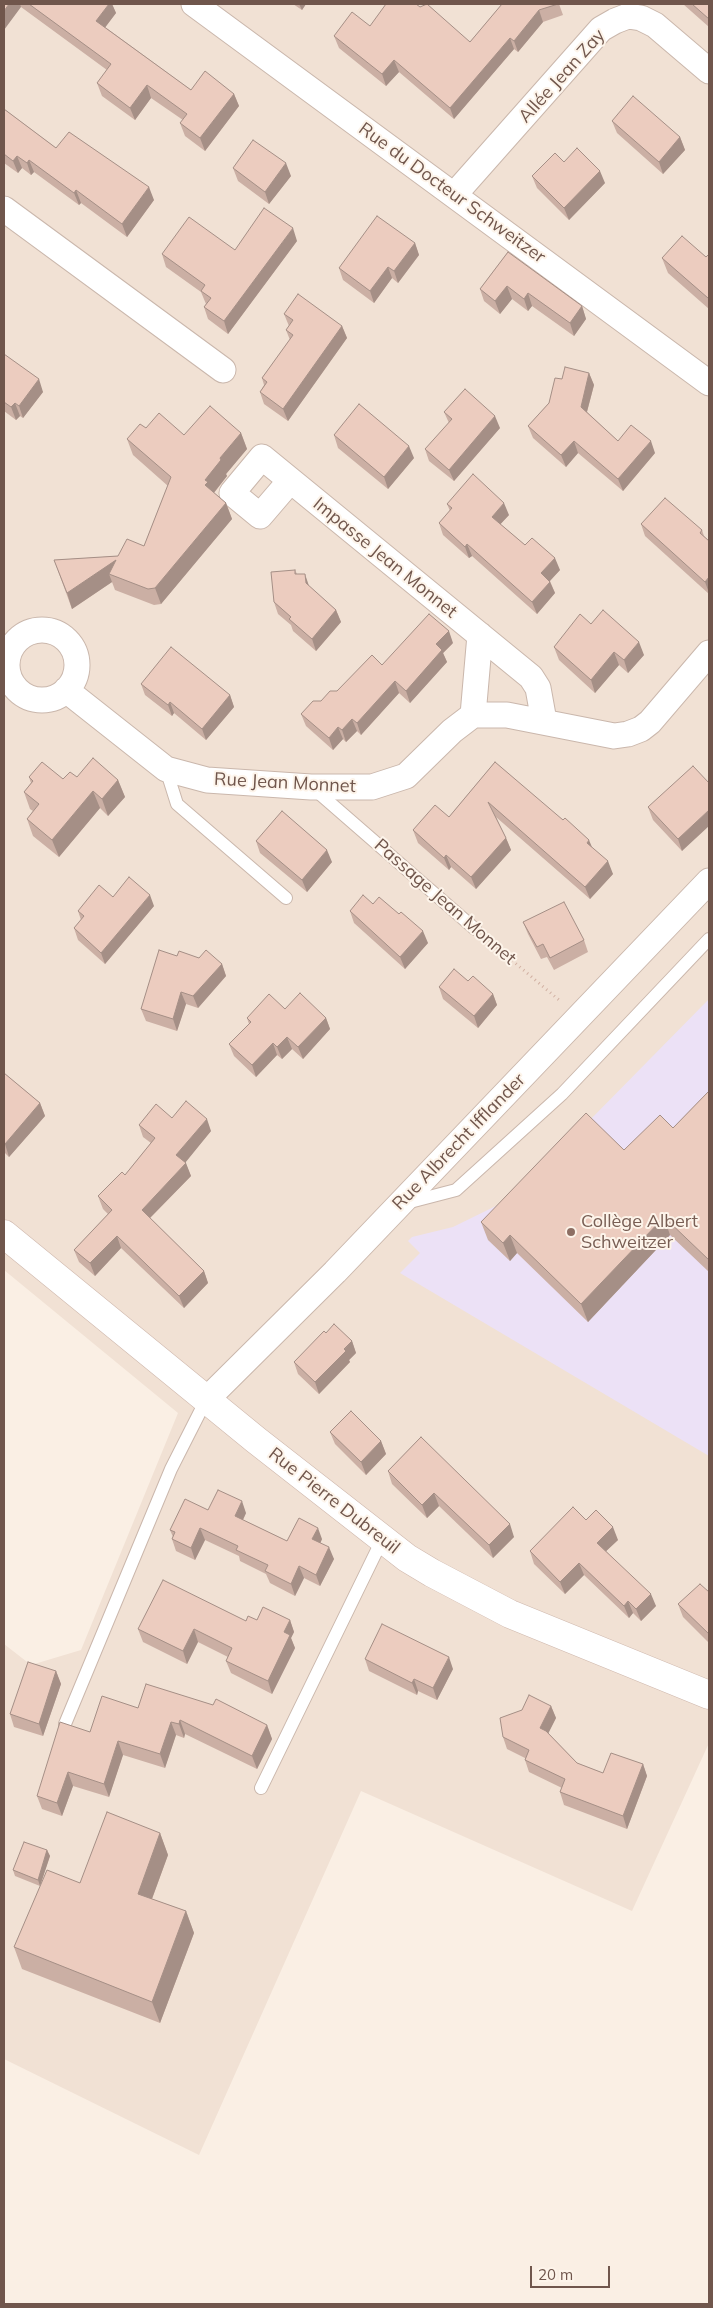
<!DOCTYPE html>
<html>
<head>
<meta charset="utf-8">
<style>
  body { margin:0 }
  #map { position:relative; width:713px; height:2308px; overflow:hidden; background:#faefe4; font-family:Mulish,sans-serif }
  canvas { display:block }
  .frame { position:absolute; inset:0; border:5px solid #70564c; pointer-events:none }
  .scale { position:absolute; left:530px; top:2266px; width:80px; height:22px; box-sizing:border-box; border:2px solid #70564c; border-top:0; padding-left:6px; font-size:15px; line-height:18px; white-space:nowrap; color:#70564c; -webkit-text-stroke:4px #fdf4ea; paint-order:stroke }
</style>
</head>
<body>
<div id="map">
<canvas width="713" height="2308"></canvas>
<div class="frame"></div>
<div class="scale">20 m</div>
</div>
<script>
const ctx = document.querySelector('canvas').getContext('2d');
ctx.lineJoin = 'round';
function paint(path, color) { ctx.fillStyle = color; ctx.fill(path, 'evenodd'); }
const poly = rows => new Path2D(rows.map(r => 'M' + r).join(''));
function stroke(path, color, width, dash) { ctx.strokeStyle = color; ctx.lineWidth = width; ctx.lineCap = dash ? 'butt' : 'round'; ctx.setLineDash(dash || []); ctx.stroke(path); }
function label(font, color, halo, rows, align = 'center') {
  ctx.font = font + ' Mulish,sans-serif'; ctx.lineWidth = 4; ctx.setLineDash([]); ctx.textBaseline = 'middle'; ctx.strokeStyle = halo; ctx.fillStyle = color; for (const [text, x, y, turn = 0] of rows) {
    ctx.save(); ctx.translate(x, y); ctx.rotate((+turn || 0) * Math.PI / 180); ctx.textAlign = isNaN(turn) ? turn : align; if (halo) ctx.strokeText(text, 0, 0); ctx.fillText(text, 0, 0); ctx.restore();
  }
}
const residential = poly([
  [4,4,709,4,709,1743,632,1911,361,1791,199,2155,4,2059,4,1644,31,1665,81,1650,178,1413,4,1270]
]);
const education = poly([
  [709,999,709,1456,400,1273,420,1253,408,1241,412,1237,453,1227,506,1201,524,1187]
]);
const path = poly([
  [489,941,559,1000]
]);
const lane = poly([
  [166,769,177,804,286,898],
  [313,788,475,929],
  [406,1203,456,1190,562,1094,709,939],
  [65,1724,171,1469,206,1400],
  [261,1788,382,1540]
]);
const street = poly([
  [194,4,709,383],
  [454,195,601,29,615,21,628,16,641,18,655,25,709,71],
  [4,209,223,370],
  [290,481,260,516,232,493,262,457,531,677,538,688,544,721],
  '7 665a35 35 0 1 1 70 0a35 35 0 1 1-70 0Z',
  [66,690,166,769,207,780,311,787,372,787,406,776,452,731,473,715,507,715,614,736,628,734,641,729,650,722,709,653],
  [473,715,480,635],
  [206,1400,335,1272,709,881]
]);
const secondary = poly([
  [4,1234,256,1440,407,1558,432,1573,510,1614,709,1695]
]);
const wall = poly([
  [4,4,112,4,116,13,105,27,191,90,234,94,239,106,205,151,185,136,180,123,183,120,151,98,135,120,102,96,97,83,107,70,21,7],
  [293,4,306,4,302,10],
  [502,4,559,4,563,15,543,22,518,52,514,49,454,119,399,72,386,86,339,48,334,36,370,26,470,42],
  [683,4,709,4,709,27],
  [4,109,56,148,154,200,127,237,81,203,79,205,34,172,31,175,22,168,18,173,4,163],
  [612,121,680,137,685,150,663,174,617,133],
  [564,162,605,183,569,220,537,188,532,176],
  [233,168,291,176,269,204,238,181],
  [297,241,228,334,208,319,204,307,206,304,201,292,166,267,162,254,235,250],
  [415,243,419,255,398,283,392,278,374,303,343,280,339,268],
  [508,252,582,306,586,319,574,336,532,306,528,311,512,299,500,314,484,301,480,289],
  [709,254,709,309,668,273,662,258,706,257],
  [284,314,342,326,347,338,288,421,264,404,260,392,264,385,262,378,290,340,286,330,289,326],
  [4,354,43,392,23,418,20,416,16,420,4,411],
  [589,373,594,385,587,412,618,441,655,453,623,491,578,453,566,467,533,438,528,426,549,403,562,379],
  [444,412,500,428,454,481,429,461,425,449,449,423],
  [146,428,184,435,241,433,247,449,226,474,227,476,214,493,226,503,232,519,161,604,154,605,115,590,112,582,72,609,54,560,118,556,144,546,168,486,133,455,127,439],
  [334,435,414,458,388,489,338,448],
  [447,504,509,515,500,524,525,545,560,570,550,581,555,593,537,614,472,556,469,558,443,535,439,523,450,511],
  [641,524,702,530,704,536,709,541,709,594,645,536],
  [295,570,297,574,309,587,336,610,341,622,316,651,293,631,291,625,278,614,274,602],
  [591,624,644,655,628,673,619,665,595,693,559,660,554,647],
  [453,643,443,653,447,662,410,703,399,693,361,735,357,731,346,742,343,739,333,750,306,726,301,714,321,701,382,665],
  [141,684,230,695,234,707,206,740,174,713,172,716,145,695],
  [495,762,592,848,613,874,590,899,496,817,506,838,511,850,476,889,451,867,449,870,418,843,413,830,449,817],
  [29,777,63,779,77,777,118,780,125,797,108,816,100,808,59,857,33,836,27,819,33,811,30,809,24,792,31,783],
  [709,783,682,851,653,820,648,807],
  [256,841,332,862,307,892,260,853],
  [373,904,428,943,405,969,354,923,350,911],
  [154,906,105,964,78,940,74,928,81,920,78,911],
  [523,922,584,940,588,952,554,970,547,957,541,959,528,934],
  [177,956,199,958,222,964,226,976,198,1008,186,1004,177,1031,146,1021,141,1009],
  [468,981,493,994,497,1005,478,1028,443,999,439,987],
  [285,1009,326,1018,330,1029,303,1059,292,1049,282,1059,277,1055,256,1077,234,1056,229,1044,249,1024,247,1018],
  [4,1073,40,1103,45,1116,9,1157,4,1152],
  [709,1091,709,1272,670,1235,588,1322,517,1253,510,1261,488,1240,481,1222,624,1150,673,1128],
  [172,1118,211,1131,185,1162,191,1176,150,1218,204,1271,208,1283,184,1308,121,1248,95,1276,79,1262,74,1250,108,1214,103,1209,98,1196,125,1175,151,1143,143,1137,139,1125],
  [326,1333,352,1341,356,1353,349,1360,350,1362,319,1394,298,1374,294,1362],
  [330,1432,381,1441,386,1454,366,1475,335,1444],
  [421,1437,514,1537,493,1558,439,1506,427,1518,392,1484,388,1471],
  [208,1510,246,1513,243,1520,287,1541,322,1539,320,1543,334,1559,320,1586,304,1578,295,1596,270,1583,266,1574,240,1561,239,1556,205,1540,195,1560,176,1551,172,1539,173,1537,170,1530],
  [586,1520,618,1540,606,1551,656,1606,641,1621,633,1613,629,1618,584,1575,565,1594,534,1564,530,1551],
  [709,1592,709,1643,683,1617,678,1604],
  [257,1620,290,1620,294,1632,291,1638,295,1648,272,1694,231,1673,226,1661,228,1657,198,1642,187,1664,143,1642,138,1629],
  [365,1659,453,1669,437,1700,418,1691,417,1695,369,1671],
  [56,1671,61,1684,43,1736,14,1727,10,1714],
  [551,1706,556,1718,548,1733,577,1763,603,1773,643,1764,647,1776,627,1829,564,1805,560,1792,562,1788,529,1772,525,1760,525,1758,507,1749,503,1737,522,1710],
  [138,1708,267,1725,272,1739,257,1769,185,1734,184,1738,176,1735,165,1768,123,1755,109,1797,73,1786,62,1816,42,1809,37,1796,90,1732],
  [160,1833,168,1855,152,1899,186,1911,194,1933,160,2023,22,1969,14,1947,80,1883],
  [47,1850,50,1856,40,1886,15,1876,13,1870]
]);
const shadedWall = poly([
  [9,4,20,4,21,7,4,30,4,11],
  [109,4,112,4,116,13,101,33,96,21],
  [299,4,306,4,302,10],
  [539,10,543,22,518,52,514,41],
  [510,38,514,49,454,119,450,108],
  [394,60,399,72,386,86,382,74],
  [147,85,151,98,135,120,130,108],
  [234,94,239,106,205,151,200,138],
  [680,137,685,150,663,174,659,162],
  [17,156,22,168,18,173,13,161],
  [29,160,34,172,31,175,27,163],
  [286,163,291,176,269,204,265,192],
  [600,171,605,183,569,220,564,208],
  [149,187,154,200,127,237,122,224],
  [76,190,81,203,79,205,74,193],
  [293,228,297,241,228,334,224,321],
  [415,243,419,255,398,283,394,271],
  [388,267,392,278,374,303,370,291],
  [507,286,512,299,500,314,495,301],
  [528,293,532,306,528,311,524,299],
  [582,306,586,319,574,336,570,323],
  [342,326,347,338,288,421,283,409],
  [589,373,594,385,585,419,581,407],
  [39,379,43,392,23,418,19,406],
  [15,403,20,416,16,420,11,407],
  [495,416,500,428,454,481,449,470],
  [241,433,247,449,226,474,227,476,212,495,205,485,205,480,220,458],
  [574,441,578,453,566,467,561,455],
  [651,441,655,453,623,491,618,479],
  [409,446,414,458,388,489,384,477],
  [226,503,232,519,161,604,155,588],
  [504,503,509,515,496,529,492,517],
  [467,544,472,556,469,558,465,547],
  [555,558,560,570,546,585,541,573],
  [116,560,109,574,112,582,72,609,67,593],
  [305,574,309,586,306,583],
  [709,577,709,593,705,582],
  [550,582,555,593,537,614,532,602],
  [336,610,341,622,316,651,312,639],
  [449,631,453,643,443,653,447,662,410,703,406,691,436,644],
  [639,642,644,655,628,673,624,660],
  [614,652,619,665,595,693,591,680],
  [395,681,399,693,361,735,357,723],
  [230,695,234,707,206,740,202,729],
  [170,702,174,713,172,716,168,705],
  [352,719,357,731,346,742,342,730],
  [338,727,343,739,333,750,329,738],
  [118,780,125,797,108,816,102,799],
  [93,791,100,808,59,857,52,840],
  [709,810,709,826,682,851,678,839],
  [506,838,511,850,476,889,471,877],
  [589,840,594,852,587,843],
  [327,850,332,862,307,892,302,880],
  [446,855,451,867,449,870,444,858],
  [608,861,613,874,590,899,585,887],
  [150,895,154,906,105,964,101,953],
  [423,931,428,943,405,969,400,957],
  [222,964,226,976,198,1008,193,996],
  [181,992,186,1004,177,1031,173,1019],
  [493,994,497,1005,478,1028,474,1016],
  [326,1018,330,1029,303,1059,298,1047],
  [287,1037,292,1049,282,1059,277,1047],
  [273,1043,277,1055,256,1077,252,1065],
  [40,1103,45,1116,9,1157,5,1144],
  [207,1119,211,1131,181,1168,176,1155],
  [186,1163,191,1176,146,1222,142,1210],
  [664,1217,670,1235,588,1322,581,1304],
  [510,1235,517,1253,510,1261,503,1243],
  [117,1236,121,1248,95,1276,90,1263],
  [204,1271,208,1283,184,1308,179,1296],
  [352,1341,356,1353,349,1360,350,1362,319,1394,315,1382],
  [381,1441,386,1454,366,1475,361,1462],
  [434,1493,439,1506,427,1518,422,1505],
  [242,1501,246,1513,239,1528,235,1516],
  [510,1524,514,1537,493,1558,489,1545],
  [613,1527,618,1540,602,1555,597,1543],
  [200,1528,205,1540,195,1560,191,1548],
  [318,1528,322,1539,317,1551,312,1539],
  [329,1547,334,1559,320,1586,316,1575],
  [579,1563,584,1575,565,1594,560,1582],
  [299,1566,304,1578,295,1596,291,1584],
  [651,1594,656,1606,641,1621,636,1609],
  [628,1601,633,1613,629,1618,624,1606],
  [290,1620,294,1632,291,1638,295,1648,272,1694,268,1681,284,1632],
  [194,1629,198,1642,187,1664,183,1651],
  [449,1657,453,1669,437,1700,433,1688],
  [56,1671,61,1684,43,1736,39,1724],
  [414,1679,418,1691,417,1695,412,1683],
  [551,1706,556,1718,545,1740,540,1728],
  [180,1720,185,1734,184,1738,179,1724],
  [171,1722,176,1735,165,1768,160,1754],
  [267,1725,272,1739,257,1769,252,1756],
  [118,1741,123,1755,109,1797,104,1784],
  [643,1764,647,1776,627,1829,623,1816],
  [68,1772,73,1786,62,1816,57,1803],
  [160,1833,168,1855,146,1915,138,1894],
  [47,1850,50,1856,40,1886,38,1880],
  [186,1911,194,1933,160,2023,152,2002]
]);
const building = poly([
  [4,4,9,4,4,11,4,4],
  [29,4,109,4,96,21,191,90,205,71,234,94,200,138,180,123,187,114,147,85,130,108,97,83,111,64,29,4],
  [386,4,416,4,420,7,427,4,470,42,502,4,558,4,539,10,514,41,510,38,450,108,394,60,382,74,334,36,352,12,370,26,386,4],
  [692,4,709,4,709,19,692,4],
  [633,96,680,137,659,162,612,121,633,96],
  [4,109,56,148,69,132,149,187,122,224,76,190,74,193,29,160,27,163,17,156,13,161,4,154,4,109],
  [253,140,286,163,265,192,233,168,253,140],
  [577,148,600,171,564,208,532,176,555,153,564,162,577,148],
  [264,208,293,228,224,321,204,307,211,298,201,291,205,285,162,254,189,217,235,250,264,208],
  [377,216,415,243,394,271,388,267,370,291,339,268,377,216],
  [682,236,706,257,709,254,709,297,708,298,662,258,682,236],
  [508,252,582,306,570,323,528,293,524,299,507,286,495,301,480,289,508,252],
  [298,294,342,326,283,409,260,392,267,382,262,378,293,335,286,330,293,320,284,314,298,294],
  [4,354,39,379,19,406,15,403,11,407,4,402,4,354],
  [565,367,589,373,581,407,618,441,631,425,651,441,618,479,574,441,561,455,528,426,549,403,555,378,562,379,565,367],
  [465,389,495,416,449,470,425,449,452,419,444,412,465,389],
  [359,404,409,446,384,477,334,435,359,404],
  [210,406,241,433,220,458,221,460,205,480,208,482,205,485,226,503,155,588,148,589,109,574,116,560,67,593,54,560,118,556,127,539,144,546,171,477,127,439,140,424,146,428,159,413,184,435,210,406],
  [473,474,504,503,492,517,525,545,532,538,555,558,541,573,550,582,532,602,467,544,465,547,439,523,452,508,447,504,473,474],
  [665,498,702,530,700,533,709,541,709,577,705,582,641,524,665,498],
  [295,570,295,574,305,574,306,583,336,610,312,639,289,619,291,617,274,602,271,572,295,570],
  [603,610,639,642,624,660,614,652,591,680,554,647,580,614,591,624,603,610],
  [429,614,449,631,436,644,442,650,406,691,395,681,357,723,352,719,342,730,338,727,329,738,301,714,313,701,321,701,330,691,337,691,372,655,382,665,429,614],
  [171,647,230,695,202,729,170,702,168,705,141,684,171,647],
  [93,758,118,780,102,799,93,791,52,840,27,819,39,804,24,792,33,781,29,777,42,762,63,779,70,772,77,777,93,758],
  [495,762,563,820,565,818,589,840,587,843,608,861,585,887,488,802,506,838,471,877,446,855,444,858,413,830,435,805,449,817,495,762],
  [693,766,709,783,709,810,678,839,648,807,693,766],
  [282,811,327,850,302,880,256,841,282,811],
  [129,877,150,895,101,953,74,928,84,916,78,911,99,885,113,897,129,877],
  [363,895,373,904,379,897,399,914,401,912,423,931,400,957,350,911,363,895],
  [564,902,584,940,550,958,543,944,537,947,523,922,564,902],
  [159,950,177,956,179,951,199,958,206,950,222,964,193,996,181,992,173,1019,141,1009,159,950],
  [454,969,468,981,473,976,493,994,474,1016,439,987,454,969],
  [300,993,326,1018,298,1047,287,1037,277,1047,273,1043,252,1065,229,1044,251,1022,247,1018,269,994,285,1009,300,993],
  [4,1073,40,1103,5,1144,4,1143,4,1073],
  [709,1091,709,1260,664,1217,581,1304,510,1235,503,1243,481,1222,586,1113,624,1150,660,1115,673,1128,709,1091],
  [186,1101,207,1119,176,1155,186,1163,142,1210,204,1271,179,1296,117,1236,90,1263,74,1250,112,1210,98,1196,122,1172,125,1175,155,1138,139,1125,156,1104,172,1118,186,1101],
  [334,1324,352,1341,344,1349,346,1351,315,1382,294,1362,324,1331,326,1333,334,1324],
  [351,1411,381,1441,361,1462,330,1432,351,1411],
  [421,1437,510,1524,489,1545,434,1493,422,1505,388,1471,421,1437],
  [218,1490,242,1501,235,1516,287,1541,299,1518,318,1528,312,1539,329,1547,316,1575,299,1566,291,1584,265,1571,268,1565,236,1550,238,1546,200,1528,191,1548,172,1539,175,1532,170,1530,185,1499,208,1510,218,1490],
  [573,1507,586,1520,596,1510,613,1527,597,1543,651,1594,636,1609,628,1601,624,1606,579,1563,560,1582,530,1551,573,1507],
  [163,1580,246,1621,248,1616,257,1620,263,1607,290,1620,284,1632,290,1635,268,1681,226,1661,232,1648,194,1629,183,1651,138,1629,163,1580],
  [700,1584,709,1592,709,1634,678,1604,700,1584],
  [382,1624,449,1657,433,1688,414,1679,412,1683,365,1659,382,1624],
  [28,1662,56,1671,39,1724,10,1714,28,1662],
  [146,1684,213,1705,216,1699,267,1725,252,1756,180,1720,179,1724,171,1722,160,1754,118,1741,104,1784,68,1772,57,1803,37,1796,60,1722,90,1732,102,1696,138,1708,146,1684],
  [529,1695,551,1706,540,1728,546,1731,577,1763,603,1773,611,1753,643,1764,623,1816,560,1792,565,1779,525,1760,529,1750,503,1737,500,1718,522,1710,529,1695],
  [107,1812,160,1833,138,1894,186,1911,152,2002,14,1947,47,1870,80,1883,107,1812],
  [24,1842,47,1850,38,1880,13,1870,24,1842]
]);
const markers = [
  [571,1232,5,"#8d6e63"]
];
const streetNames = [
  ["Allée Jean Zay",562,76,-48],
  ["Rue du Docteur Schweitzer",452,193,36],
  ["Impasse Jean Monnet",385,558,39],
  ["Rue Jean Monnet",285,783,3],
  ["Passage Jean Monnet",445,902,41],
  ["Rue Albrecht Ifflander",459,1142,-46],
  ["Rue Pierre Dubreuil",334,1501,38]
];
const educationNames = [
  ["Collège Albert",581,1222],
  ["Schweitzer",581,1243]
];
paint(residential, '#f1e1d4');
paint(education, '#ece1f6');
stroke(lane, '#cab7ac', 14);
stroke(street, '#cab7ac', 27);
stroke(secondary, '#cfb8ad', 29);
stroke(path, '#d1b0a2', 3, [1, 4]);
stroke(lane, '#fff', 12);
stroke(street, '#fff', 25);
stroke(secondary, '#fff', 28);
paint(wall, '#cbafa4');
paint(shadedWall, '#a58f86');
paint(building, '#ecccbf');
stroke(building, '#a58f86', 1);
for (const [x, y, r, color] of markers) { const dot = new Path2D(); dot.arc(x, y, r, 0, 2 * Math.PI); ctx.fillStyle = color; ctx.fill(dot); stroke(dot, '#fdf4ea', 2); }
label('18px', '#70564c', '#fdf4ea', streetNames);
label('18px', '#785e54', '#fdf4ea', educationNames, 'left');
</script>
</body>
</html>
